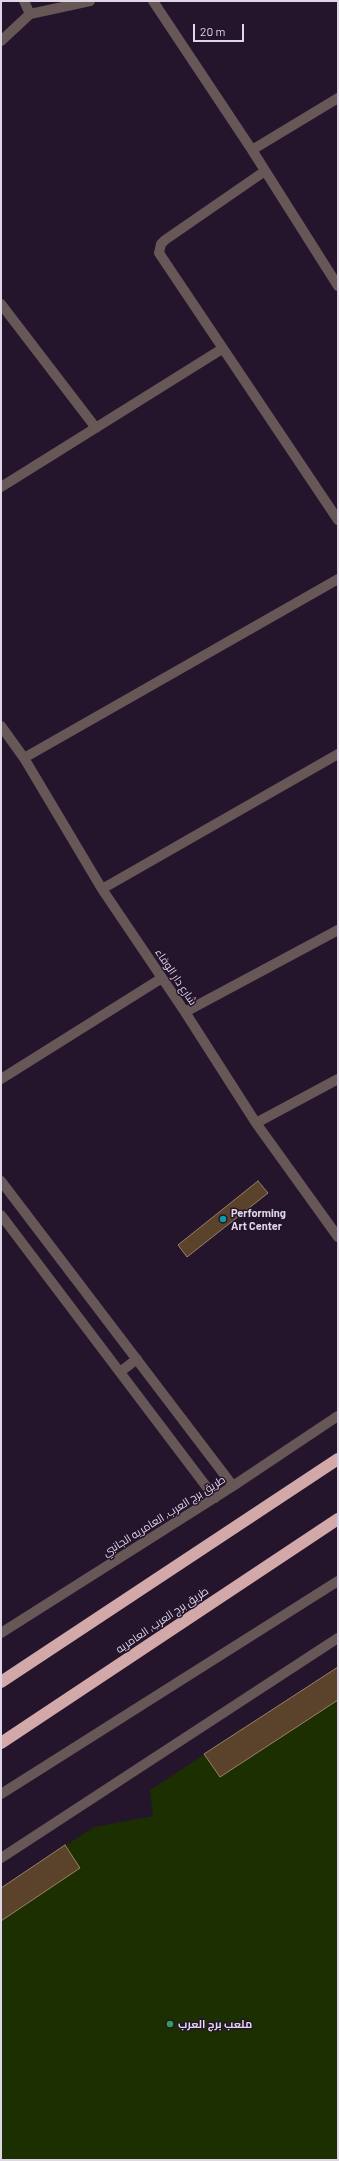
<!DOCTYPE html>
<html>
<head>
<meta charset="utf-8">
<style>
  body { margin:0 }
  #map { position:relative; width:339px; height:2161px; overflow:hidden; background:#24152d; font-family:Barlow,sans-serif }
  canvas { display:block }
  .frame { position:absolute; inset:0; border:2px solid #dfd6e6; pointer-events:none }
  .scale { position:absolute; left:193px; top:24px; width:51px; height:18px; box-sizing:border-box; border:2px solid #dfd6e6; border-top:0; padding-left:5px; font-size:12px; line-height:14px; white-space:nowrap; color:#dfd6e6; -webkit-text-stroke:3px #24152d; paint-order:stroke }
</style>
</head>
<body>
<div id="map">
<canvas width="339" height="2161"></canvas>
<div class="frame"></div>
<div class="scale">20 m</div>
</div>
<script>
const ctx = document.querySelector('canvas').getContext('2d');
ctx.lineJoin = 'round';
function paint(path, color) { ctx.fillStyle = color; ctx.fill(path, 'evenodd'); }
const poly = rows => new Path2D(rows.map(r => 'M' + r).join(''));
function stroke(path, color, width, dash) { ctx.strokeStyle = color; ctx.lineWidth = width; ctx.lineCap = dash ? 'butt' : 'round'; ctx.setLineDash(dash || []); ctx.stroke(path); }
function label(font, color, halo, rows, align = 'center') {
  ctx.font = font + ' Barlow,Cairo,sans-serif'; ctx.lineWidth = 3; ctx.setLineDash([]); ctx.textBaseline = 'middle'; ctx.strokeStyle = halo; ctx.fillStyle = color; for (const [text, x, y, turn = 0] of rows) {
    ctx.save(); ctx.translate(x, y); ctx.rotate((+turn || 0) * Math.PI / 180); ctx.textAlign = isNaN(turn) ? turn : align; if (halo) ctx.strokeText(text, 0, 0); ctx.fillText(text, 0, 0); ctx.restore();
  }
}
const green = poly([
  [338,1667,338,2160,1,2160,1,1888,94,1827,153,1816,150,1790]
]);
const building = poly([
  [258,1181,268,1193,187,1257,178,1245,258,1181],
  [338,1667,338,1700,220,1777,204,1754,338,1667],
  [65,1845,80,1868,1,1921,1,1888,65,1845]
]);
const minor = poly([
  [153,1,252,150,338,286],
  [30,14,90,1],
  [1,41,30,14,24,1],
  [252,150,338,98],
  [265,171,165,240,161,244,159,253,338,520],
  [1,304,96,428],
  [1,487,222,349],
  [1,726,24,758,102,889,185,1012,256,1123,338,1237],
  [24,758,338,579],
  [102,889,338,754],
  [185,1012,338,930],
  [1,1079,162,978],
  [256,1123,338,1079],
  [1,1181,233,1486],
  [1,1215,215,1498],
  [120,1372,137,1359],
  [1,1633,233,1486,338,1416],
  [1,1794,338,1581],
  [1,1858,338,1638]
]);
const highway = poly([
  [1,1682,338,1459],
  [1,1743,338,1519]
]);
const markers = [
  [223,1219,4,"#0f9aa8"],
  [170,2024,4,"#2e9e5b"]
];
const streetNames = [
  ["شارع دار الوفاء",176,977,56],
  ["طريق برج العرب, العامريه الجانبي",164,1516,-32],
  ["طريق برج العرب, العامريه",162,1620,-34]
];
const poiNames = [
  ["Performing",231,1213],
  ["Art Center",231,1226],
  ["ملعب برج العرب",178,2024]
];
paint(green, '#1c2f00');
paint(building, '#5a422b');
stroke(building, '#9c8067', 1);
stroke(minor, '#675756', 10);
stroke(highway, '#d2a8a8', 12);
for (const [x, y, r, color] of markers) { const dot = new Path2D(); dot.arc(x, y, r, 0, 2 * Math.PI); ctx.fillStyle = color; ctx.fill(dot); stroke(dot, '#24152d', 1.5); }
label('11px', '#dfd6e6', '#24152d', streetNames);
label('bold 11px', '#dfd6e6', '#24152d', poiNames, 'left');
</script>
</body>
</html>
